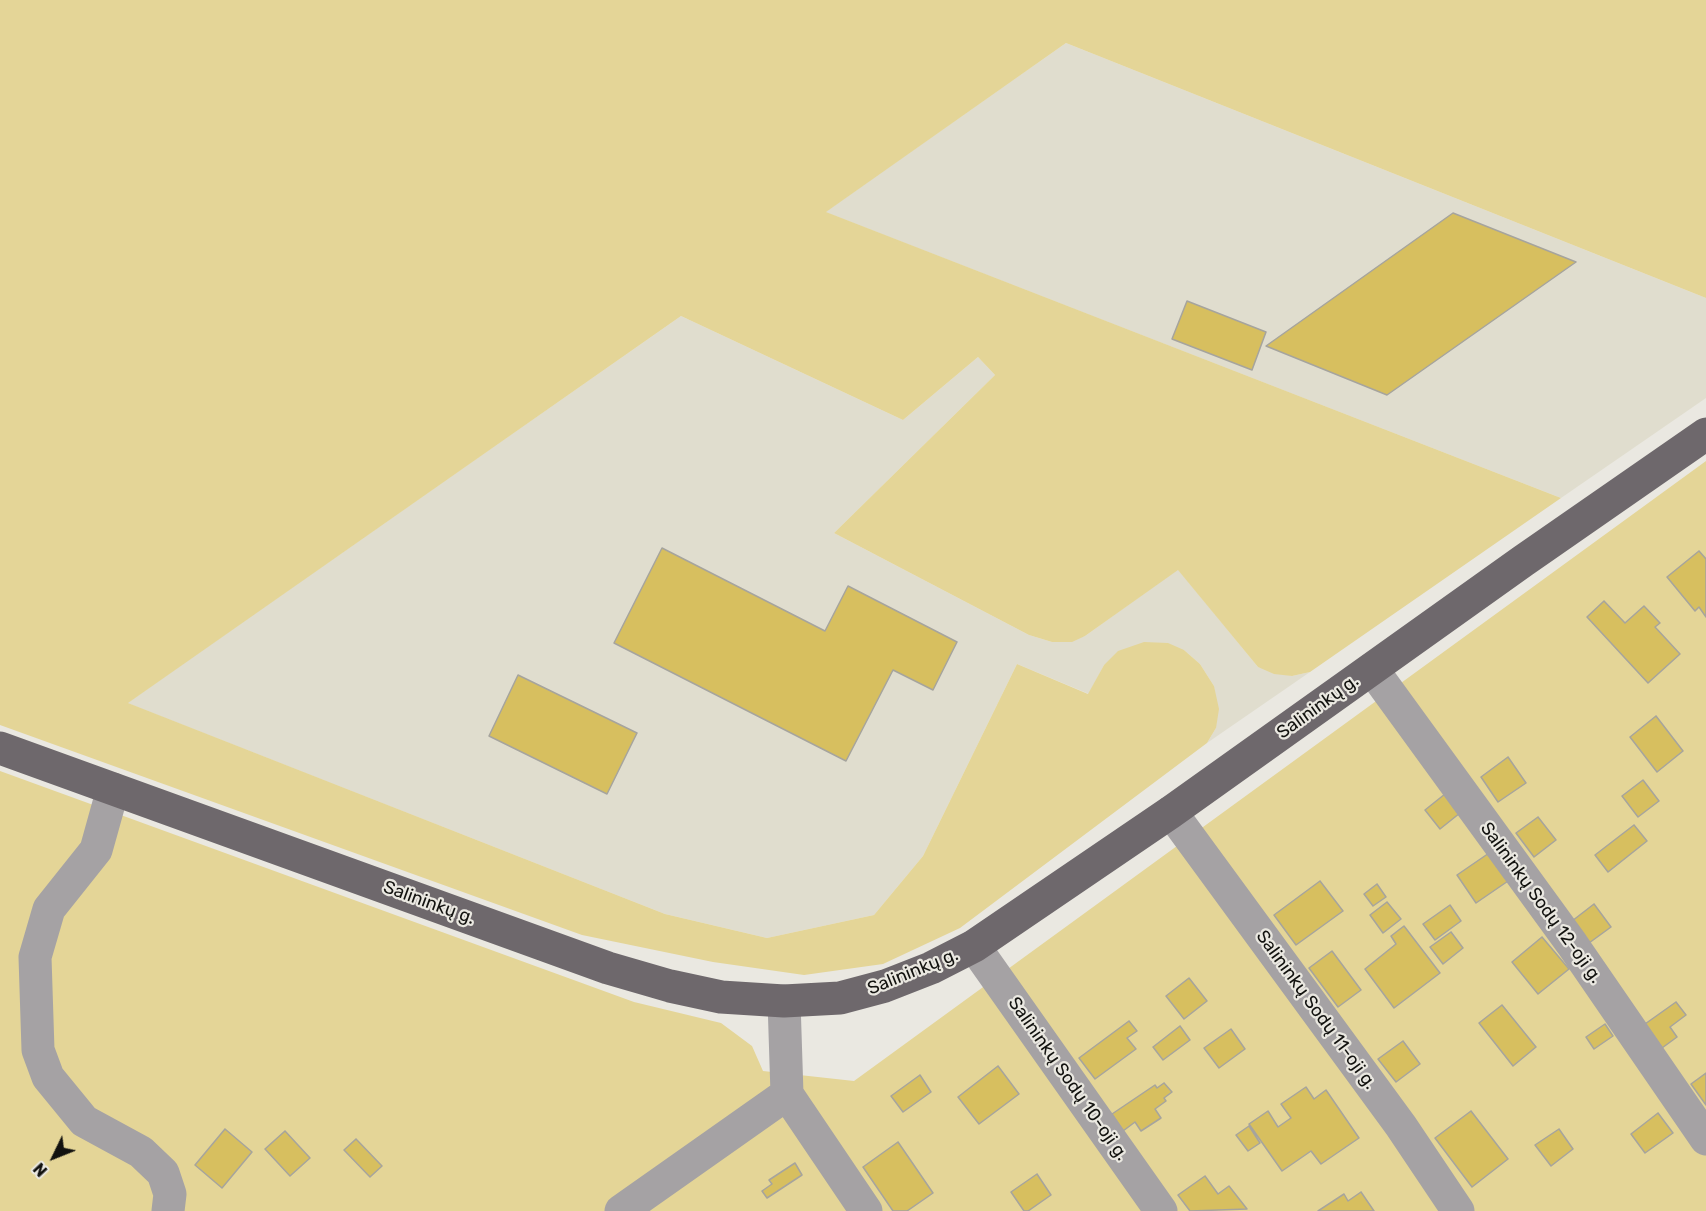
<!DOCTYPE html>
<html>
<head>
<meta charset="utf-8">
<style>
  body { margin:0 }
  #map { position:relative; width:1706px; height:1211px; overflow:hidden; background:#eae8e1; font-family:Rubik,sans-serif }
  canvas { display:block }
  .north { position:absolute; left:24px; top:1127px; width:60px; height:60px; -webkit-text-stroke:4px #eae8e1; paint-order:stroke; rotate:227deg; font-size:16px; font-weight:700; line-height:24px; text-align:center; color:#12120f }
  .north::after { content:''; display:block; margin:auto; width:21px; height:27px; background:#12120f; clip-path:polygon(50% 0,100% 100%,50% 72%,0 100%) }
</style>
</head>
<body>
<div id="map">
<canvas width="1706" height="1211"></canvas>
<div class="north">N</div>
</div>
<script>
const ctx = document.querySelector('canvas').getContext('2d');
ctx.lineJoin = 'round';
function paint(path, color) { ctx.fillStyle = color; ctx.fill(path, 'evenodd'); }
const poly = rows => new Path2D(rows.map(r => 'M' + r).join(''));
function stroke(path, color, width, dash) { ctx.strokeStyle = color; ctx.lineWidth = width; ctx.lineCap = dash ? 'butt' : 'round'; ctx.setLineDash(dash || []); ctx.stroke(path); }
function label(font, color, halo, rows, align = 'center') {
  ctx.font = font + ' Rubik,sans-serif'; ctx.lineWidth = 4.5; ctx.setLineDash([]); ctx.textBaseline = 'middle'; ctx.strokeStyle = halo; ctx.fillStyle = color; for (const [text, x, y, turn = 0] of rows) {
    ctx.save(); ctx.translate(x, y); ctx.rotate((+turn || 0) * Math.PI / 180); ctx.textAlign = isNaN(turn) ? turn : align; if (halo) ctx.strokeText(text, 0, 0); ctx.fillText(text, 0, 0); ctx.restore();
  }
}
const built = poly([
  [1066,43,1706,298,1706,398,1561,498,825,212],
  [681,316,903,420,978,357,995,375,834,533,1029,635,1052,642,1085,636,1178,569,1258,667,1292,676,1310,672,1207,743,1216,728,1214,686,1200,664,1184,650,1104,665,1089,694,1017,664,923,856,874,915,767,938,665,914,127,703]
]);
const green = poly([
  [0,0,1706,0,1706,298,1066,43,826,212,1561,498,1310,672,1292,676,1274,674,1258,667,1178,570,1085,636,1072,642,1052,642,1029,635,834,533,995,375,978,357,903,420,681,316,128,703,665,914,767,938,874,915,923,856,1017,664,1088,694,1104,665,1118,651,1144,642,1168,643,1184,650,1200,664,1214,686,1219,709,1216,728,1207,743,960,928,883,964,804,975,713,962,582,935,0,725],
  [1706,461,1706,1211,0,1211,0,771,634,1002,721,1023,752,1046,763,1071,854,1081]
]);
const building = poly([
  [1453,213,1576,262,1387,395,1266,346,1453,213],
  [1187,301,1266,332,1252,370,1172,339,1187,301],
  [662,548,825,631,848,586,957,642,933,690,893,670,846,761,614,643,662,548],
  [1699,551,1706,559,1706,617,1699,607,1695,611,1667,577,1699,551],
  [1604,601,1625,623,1644,606,1660,623,1655,627,1680,654,1648,683,1587,617,1604,601],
  [518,675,637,733,607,794,489,736,518,675],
  [1656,716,1683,751,1657,772,1630,737,1656,716],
  [1508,757,1526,783,1498,802,1481,777,1508,757],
  [1643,780,1659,801,1638,817,1622,796,1643,780],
  [1445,794,1460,813,1440,829,1425,810,1445,794],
  [1538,817,1556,840,1534,857,1516,833,1538,817],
  [1634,825,1647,841,1608,872,1595,855,1634,825],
  [1492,851,1511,879,1476,903,1457,875,1492,851],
  [1320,881,1343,911,1296,945,1274,915,1320,881],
  [1377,884,1386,897,1373,906,1364,894,1377,884],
  [1387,902,1401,919,1383,933,1370,915,1387,902],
  [1594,904,1611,927,1589,943,1572,921,1594,904],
  [1450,905,1461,921,1435,940,1423,924,1450,905],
  [1404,926,1440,973,1394,1008,1365,969,1396,944,1391,936,1404,926],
  [1451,932,1463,948,1443,964,1430,947,1451,932],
  [1542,937,1569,969,1538,994,1512,962,1542,937],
  [1332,951,1361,990,1338,1007,1309,968,1332,951],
  [1189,978,1207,1001,1184,1019,1166,996,1189,978],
  [1676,1002,1686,1015,1670,1027,1677,1037,1662,1048,1645,1024,1676,1002],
  [1502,1005,1536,1047,1513,1066,1479,1023,1502,1005],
  [1129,1021,1137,1031,1127,1038,1136,1049,1095,1079,1079,1058,1129,1021],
  [1605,1024,1613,1036,1594,1049,1586,1037,1605,1024],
  [1180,1026,1190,1040,1163,1060,1153,1047,1180,1026],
  [1231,1029,1245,1049,1219,1068,1204,1048,1231,1029],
  [1403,1041,1420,1064,1396,1082,1378,1059,1403,1041],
  [998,1066,1019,1094,979,1124,958,1097,998,1066],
  [1706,1073,1706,1105,1691,1084,1706,1073],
  [920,1075,931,1092,903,1112,891,1096,920,1075],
  [1164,1083,1172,1092,1164,1098,1166,1101,1155,1109,1161,1118,1141,1131,1135,1122,1123,1131,1112,1114,1155,1085,1157,1088,1164,1083],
  [1306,1087,1314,1099,1326,1090,1359,1138,1321,1164,1311,1151,1282,1171,1249,1124,1268,1111,1278,1127,1291,1118,1281,1104,1306,1087],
  [1471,1111,1508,1159,1472,1187,1435,1138,1471,1111],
  [1658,1113,1673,1133,1645,1153,1631,1134,1658,1113],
  [1249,1126,1260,1143,1248,1151,1236,1135,1249,1126],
  [225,1129,252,1152,222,1188,195,1165,225,1129],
  [1559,1129,1573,1149,1551,1166,1535,1145,1559,1129],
  [285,1131,310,1158,290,1176,265,1149,285,1131],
  [356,1139,382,1166,370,1177,344,1150,356,1139],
  [898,1142,933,1193,907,1211,893,1211,863,1167,898,1142],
  [795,1163,802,1175,767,1198,762,1191,772,1184,769,1180,795,1163],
  [1037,1174,1051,1195,1028,1211,1024,1211,1011,1192,1037,1174],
  [1205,1176,1218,1194,1229,1186,1247,1209,1190,1211,1178,1195,1205,1176],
  [1361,1192,1374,1211,1318,1211,1344,1194,1348,1201,1361,1192]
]);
const minor = poly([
  [1372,669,1572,944,1706,1139],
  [113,789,96,850,49,909,35,957,38,1050,48,1077,84,1121,141,1152,163,1173,170,1194,168,1211],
  [1171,812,1401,1126,1458,1211],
  [974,946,1161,1211],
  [784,1001,787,1094,866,1211],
  [621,1211,787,1094]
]);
const major = poly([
  [0,748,608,968,670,986,721,997,784,1001,840,998,885,986,931,968,974,946,1171,812,1523,561,1706,434]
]);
const streetNames = [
  ["Salininkų g.",1318,707,-36],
  ["Salininkų g.",429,903,20],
  ["Salininkų Sodų 12-oji g.",1541,903,54],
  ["Salininkų g.",913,972,-22],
  ["Salininkų Sodų 11-oji g.",1316,1010,54],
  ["Salininkų Sodų 10-oji g.",1068,1079,55]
];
paint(built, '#e0ddce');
paint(green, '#e4d597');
paint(building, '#d7bf5f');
stroke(building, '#a6a49d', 1.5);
stroke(minor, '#a5a2a4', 33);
stroke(major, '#6e686c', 33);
label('18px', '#12120f', '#eae8e1', streetNames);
</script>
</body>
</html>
